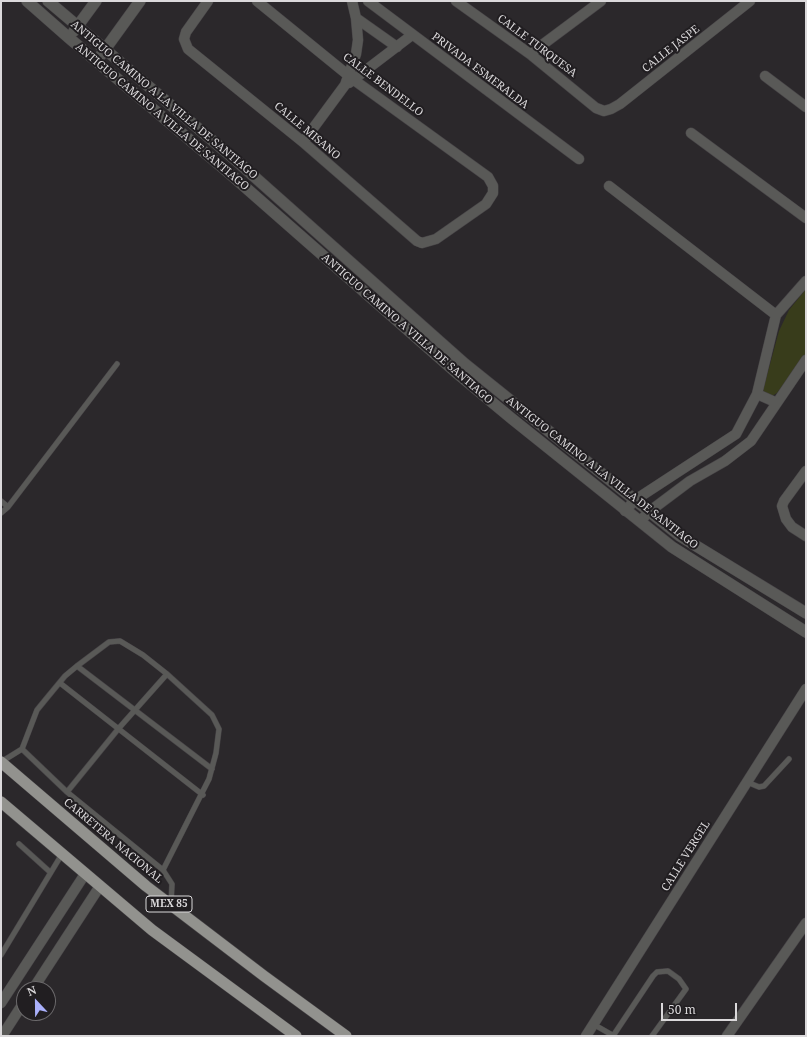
<!DOCTYPE html>
<html>
<head>
<meta charset="utf-8">
<style>
  body { margin:0 }
  #map { position:relative; width:807px; height:1037px; overflow:hidden; background:#2b282b; font-family:"Noto Serif",serif }
  canvas { display:block }
  .frame { position:absolute; inset:0; border:2px solid #dbd9db; pointer-events:none }
  .north { position:absolute; left:16px; top:981px; width:40px; height:40px; box-sizing:border-box; background:#211e21; border:1px solid #6b696b; border-radius:50%; rotate:338deg; font-size:11px; font-weight:700; line-height:16px; text-align:center; color:#dbd9db }
  .north::after { content:''; display:block; margin:auto; width:14px; height:18px; background:#aab0fb; clip-path:polygon(50% 0,100% 100%,50% 72%,0 100%) }
  .scale { position:absolute; left:661px; top:1003px; width:76px; height:18px; box-sizing:border-box; border:2px solid #dbd9db; border-top:0; padding-left:5px; font-size:12px; line-height:14px; white-space:nowrap; color:#dbd9db; -webkit-text-stroke:3px #211e21; paint-order:stroke }
</style>
</head>
<body>
<div id="map">
<canvas width="807" height="1037"></canvas>
<div class="frame"></div>
<div class="north">N</div>
<div class="scale">50 m</div>
</div>
<script>
const ctx = document.querySelector('canvas').getContext('2d');
ctx.lineJoin = 'round';
function paint(path, color) { ctx.fillStyle = color; ctx.fill(path, 'evenodd'); }
const poly = rows => new Path2D(rows.map(r => 'M' + r).join(''));
function stroke(path, color, width, dash) { ctx.strokeStyle = color; ctx.lineWidth = width; ctx.lineCap = dash ? 'butt' : 'round'; ctx.setLineDash(dash || []); ctx.stroke(path); }
function label(font, color, halo, rows, align = 'center') {
  ctx.font = font + ' "Noto Serif",serif'; ctx.lineWidth = 4; ctx.setLineDash([]); ctx.textBaseline = 'middle'; ctx.strokeStyle = halo; ctx.fillStyle = color; for (const [text, x, y, turn = 0] of rows) {
    ctx.save(); ctx.translate(x, y); ctx.rotate((+turn || 0) * Math.PI / 180); ctx.textAlign = isNaN(turn) ? turn : align; if (halo) ctx.strokeText(text, 0, 0); ctx.fillText(text, 0, 0); ctx.restore();
  }
}
const green = poly([
  [806,289,806,354,777,393,772,396,764,393,763,390,779,331,789,310]
]);
const service = poly([
  [1,501,8,507,1,513],
  [8,507,117,364],
  [77,666,212,769],
  [60,683,203,795],
  [22,749,37,710,46,699,65,676,77,666,109,642,120,641,143,655,167,674,212,715,219,729,216,753,209,779,163,870],
  [1,762,22,749,67,792,163,870,172,884,171,904],
  [747,782,759,787,764,786,789,759],
  [67,792,119,728,167,674],
  [19,844,50,872],
  [1,955,62,854],
  [593,1024,614,1036],
  [613,1036,653,976,657,972,668,971,679,979,686,989,652,1036]
]);
const minor = poly([
  [208,1,186,32,184,39,188,49,303,142,417,241,422,243,436,239,486,204,493,193,493,186,488,177,354,80,257,1],
  [368,1,579,159],
  [456,1,530,54,596,108,604,111,611,109,620,104,750,1],
  [356,18,397,47],
  [530,54,601,1],
  [765,76,806,107],
  [349,83,412,35],
  [691,133,806,218],
  [303,142,345,85,356,54,358,40,356,18,352,1],
  [609,186,776,315],
  [757,394,775,402],
  [806,471,784,501,782,506,786,519,792,527,806,536],
  [625,511,635,500,736,434,757,394,776,315,806,281],
  [640,521,650,511,690,481,725,461,751,441,806,360],
  [33,989,100,886],
  [1,1003,85,874],
  [2,1036,24,1002],
  [586,1036,806,689],
  [727,1036,806,923]
]);
const tertiary = poly([
  [27,1,69,38,229,173,458,374,511,418,672,547,806,632],
  [48,1,239,163,465,364,521,409,680,536,806,613],
  [74,31,96,1],
  [101,55,140,1]
]);
const trunk = poly([
  [1,762,146,886,264,976,346,1036],
  [1,802,152,930,296,1036]
]);
const shields = [
  [169,904,46]
];
const shieldNames = [
  ["MEX 85",169,904]
];
const streetNames = [
  ["CALLE TURQUESA",537,46,37],
  ["CALLE JASPE",671,49,-38],
  ["PRIVADA ESMERALDA",480,71,37],
  ["CALLE BENDELLO",383,85,37],
  ["ANTIGUO CAMINO A LA VILLA DE SANTIAGO",164,100,40],
  ["ANTIGUO CAMINO A VILLA DE SANTIAGO",162,117,40],
  ["CALLE MISANO",307,131,40],
  ["ANTIGUO CAMINO A VILLA DE SANTIAGO",407,329,41],
  ["ANTIGUO CAMINO A LA VILLA DE SANTIAGO",602,473,38],
  ["CARRETERA NACIONAL",113,841,40],
  ["CALLE VERGEL",686,856,-58]
];
paint(green, '#383c1b');
stroke(service, '#474447', 6);
stroke(minor, '#474447', 11);
stroke(tertiary, '#474447', 12);
stroke(trunk, '#474447', 12);
stroke(service, '#595957', 5);
stroke(minor, '#595957', 10);
stroke(tertiary, '#595957', 11);
stroke(trunk, '#92928e', 11);
for (const [x, y, w] of shields) { const box = new Path2D(); box.roundRect(x - w / 2, y - 8, w, 16, 3); ctx.fillStyle = '#211e21'; ctx.fill(box); stroke(box, '#dbd9db', 1); }
label('bold 10px', '#dbd9db', null, shieldNames);
label('11px', '#dbd9db', '#211e21', streetNames);
</script>
</body>
</html>
